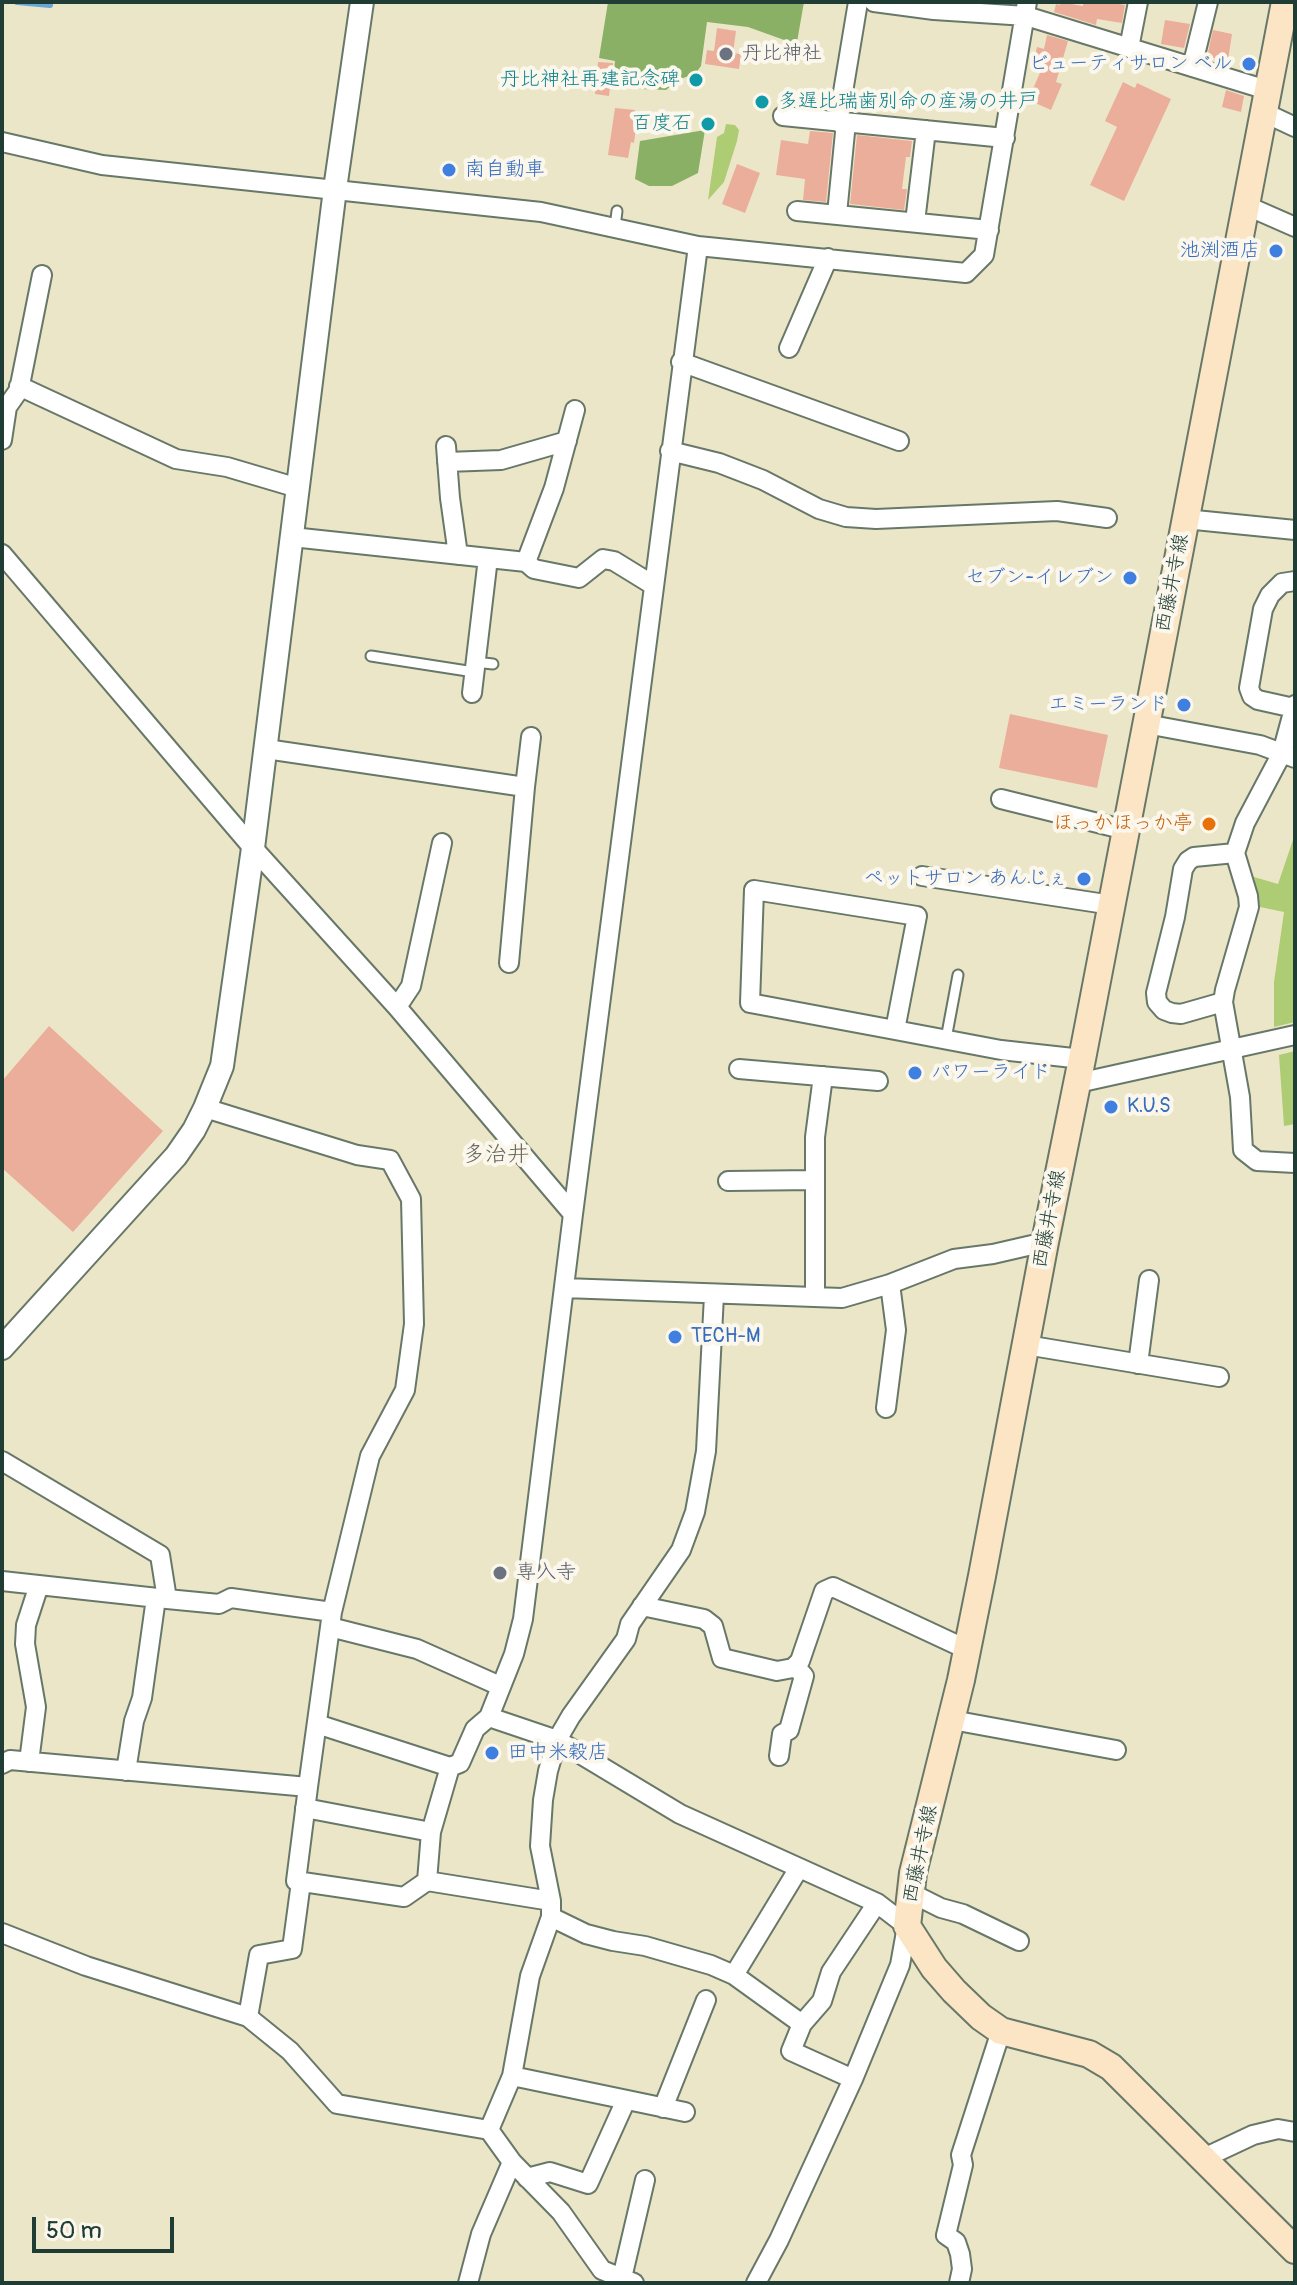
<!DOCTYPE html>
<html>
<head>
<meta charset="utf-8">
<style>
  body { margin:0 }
  #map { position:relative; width:1297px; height:2285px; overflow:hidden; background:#ece6c8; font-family:Pangolin,sans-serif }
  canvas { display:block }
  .frame { position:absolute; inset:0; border:4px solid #1f3d34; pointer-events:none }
  .scale { position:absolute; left:32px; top:2217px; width:142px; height:36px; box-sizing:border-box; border:4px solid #1f3d34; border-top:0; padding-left:10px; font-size:24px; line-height:28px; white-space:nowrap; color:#1f3d34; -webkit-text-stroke:6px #fbf7ec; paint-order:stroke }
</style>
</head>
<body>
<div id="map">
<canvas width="1297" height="2285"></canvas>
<div class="frame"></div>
<div class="scale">50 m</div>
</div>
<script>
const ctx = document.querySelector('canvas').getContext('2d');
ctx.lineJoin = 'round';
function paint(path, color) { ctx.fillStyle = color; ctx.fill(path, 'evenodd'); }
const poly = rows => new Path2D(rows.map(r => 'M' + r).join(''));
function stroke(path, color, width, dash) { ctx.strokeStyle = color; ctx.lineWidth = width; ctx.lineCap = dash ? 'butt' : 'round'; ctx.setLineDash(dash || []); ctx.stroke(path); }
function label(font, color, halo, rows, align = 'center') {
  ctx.font = font + ' Pangolin,"Klee One",sans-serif'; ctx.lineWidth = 8; ctx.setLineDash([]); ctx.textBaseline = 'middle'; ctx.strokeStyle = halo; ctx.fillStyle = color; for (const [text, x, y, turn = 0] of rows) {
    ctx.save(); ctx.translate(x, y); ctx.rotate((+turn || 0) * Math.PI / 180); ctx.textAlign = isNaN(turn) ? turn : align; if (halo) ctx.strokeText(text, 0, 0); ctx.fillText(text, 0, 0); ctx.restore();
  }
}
const green = poly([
  [726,124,735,125,739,130,737,141,724,182,708,200,717,137,724,133],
  [1295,834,1295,1022,1274,1027,1274,982,1284,912,1260,907,1254,877,1278,884],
  [1295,1051,1295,1124,1284,1126,1279,1055]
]);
const forest = poly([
  [608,2,804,2,797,42,787,41,748,27,707,22,701,66,695,74,680,79,666,90,641,89,613,83,615,61,599,58],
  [705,130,698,173,672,186,649,186,635,179,640,141]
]);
const stream = poly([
  [17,2,50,5,50,2]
]);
const building = poly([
  [1060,2,1083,6,1083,2,1109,2,1125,5,1122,23,1097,19,1096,25,1054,12,1056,4,1060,5],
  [1165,20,1190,24,1184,48,1161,44],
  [717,28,736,31,733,53,741,54,739,69,705,64,707,50,714,51],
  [1213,30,1232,34,1228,60,1207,57],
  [1047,35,1068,41,1056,82,1062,84,1051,110,1033,102,1036,93,1032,91,1043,66,1033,63,1037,47,1044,49],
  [598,62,613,63,609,96,595,94],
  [1123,82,1135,88,1137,83,1171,99,1124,201,1090,185,1117,127,1105,121],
  [1226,90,1244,96,1241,112,1222,107],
  [615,108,635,110,633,127,636,127,634,143,631,142,628,158,608,155],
  [810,131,833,133,826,202,803,200,805,179,776,175,781,140,808,144],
  [857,135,912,141,910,157,906,157,902,189,907,189,904,210,850,204],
  [737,164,760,173,745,213,722,204],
  [1010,714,1108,735,1097,788,999,768],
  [49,1026,163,1131,73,1232,2,1168,2,1081]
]);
const service = poly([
  [615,227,617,211],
  [371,656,474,672],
  [475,662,493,664],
  [946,1039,958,975]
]);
const minor = poly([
  [874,2,934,10,1026,16,1267,90],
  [1129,48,1138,2],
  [1192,67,1208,2],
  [1263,112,1295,127],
  [783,116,1005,138],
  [838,122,858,2],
  [2,142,102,165,541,212,698,246,966,273,984,255,1027,2],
  [1245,205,1295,227],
  [797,211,989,230],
  [837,214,846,122],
  [915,222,926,130],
  [698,246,573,1214,523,1619,514,1654,489,1717,557,1740,680,1814,877,1903,907,1926,900,1965,853,2079,779,2240,756,2283],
  [789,348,828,258],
  [681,362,899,441],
  [19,386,176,459,227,467,298,488],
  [2,440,7,407,19,390,42,275],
  [446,446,450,498,458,555],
  [670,451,719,463,763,480,819,509,846,517,876,519,1057,511,1107,518],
  [447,462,501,460,567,441],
  [1185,519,1295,530],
  [292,537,526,562,554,488,575,410],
  [2,554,253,848,397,1007,573,1214],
  [526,562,534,569,579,578,603,559,614,561,653,585],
  [472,693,488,558],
  [1295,705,1282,753,1245,823,1235,853,1248,896,1249,907,1225,990,1223,1002,1240,1097,1243,1150,1257,1161,1295,1163],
  [1294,708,1258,700,1252,696,1249,688,1263,609,1270,595,1282,583,1295,581],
  [1146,724,1260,745,1295,758],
  [266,749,525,787],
  [1001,799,1126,830],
  [922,876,1112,905],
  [509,963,525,787,531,737],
  [1223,1002,1181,1014,1172,1013,1164,1010,1157,1002,1156,993,1175,917,1183,869,1188,861,1194,857,1235,853],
  [397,1007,411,986,442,843],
  [895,1030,917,916,754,890,750,1003,895,1030,1001,1050,1082,1059],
  [739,1069,878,1081],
  [1078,1083,1295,1035],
  [205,1108,357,1155,390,1160,411,1199,414,1324,405,1390,370,1456,332,1612],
  [728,1181,815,1180],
  [564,1288,842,1298,890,1284,954,1259,993,1254,1045,1242],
  [815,1297,815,1137,823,1076],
  [1026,1345,1219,1377],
  [1138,1364,1149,1280],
  [886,1408,896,1330,890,1284],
  [2,1461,160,1555,167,1599,219,1604,231,1598,332,1612,330,1627,417,1649,500,1686],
  [2,1581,167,1599],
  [642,1606,704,1619,713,1626,722,1658,777,1671,793,1668,800,1661,824,1591,833,1587,968,1650],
  [952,1720,1116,1750],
  [317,1724,450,1767,460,1763,475,1729,489,1717],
  [779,1756,782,1734,789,1730,804,1676,795,1666],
  [29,1762,36,1707,25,1644,26,1625,39,1585],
  [2,1764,10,1760,308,1787,296,1881,404,1897,427,1881,551,1901],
  [126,1771,134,1721,142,1698,156,1598],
  [308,1787,330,1627],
  [305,1808,431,1832,427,1881],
  [431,1832,450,1767],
  [911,1893,941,1908,963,1914,1019,1941],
  [551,1917,586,1934,613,1941,645,1946,711,1965,734,1975,802,2024,822,2001,831,1972,877,1903],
  [2,1933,86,1966,248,2017,290,2051,337,2104,489,2130,512,2162,561,2212,602,2270,634,2283],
  [734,1975,799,1868],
  [248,2017,259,1955,292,1949,301,1882],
  [802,2024,791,2051,853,2079],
  [512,2076,685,2112],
  [663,2108,706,2000],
  [489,2130,512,2076,530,1976,551,1917,551,1901,540,1846,543,1800,548,1771,557,1740,571,1716,626,1639,630,1624,681,1550,695,1512,706,1451,714,1295],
  [1204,2158,1253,2135,1278,2129,1295,2132],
  [527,2178,550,2172,588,2184,626,2100],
  [622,2278,645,2180],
  [468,2283,481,2234,512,2162],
  [959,2283,962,2269,960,2254,956,2242,946,2235,963,2165,961,2155,1001,2031]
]);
const tertiary = poly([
  [2,1348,176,1156,194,1130,205,1108,222,1066,253,848,335,189,362,2]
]);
const secondary = poly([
  [1285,2,1082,1059,1045,1242,982,1576,961,1680,913,1873,907,1926,934,1968,954,1991,981,2017,1001,2031,1089,2054,1111,2067,1295,2250]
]);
const markers = [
  [726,54,8,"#6b7280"],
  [1249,64,8,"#3f7fe0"],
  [696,80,8,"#0f9aa8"],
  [762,102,8,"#0f9aa8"],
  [708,124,8,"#0f9aa8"],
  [449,170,8,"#3f7fe0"],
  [1276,251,8,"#3f7fe0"],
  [1130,578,8,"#3f7fe0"],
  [1184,705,8,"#3f7fe0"],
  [1209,824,8,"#e8710a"],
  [1084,879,8,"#3f7fe0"],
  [915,1073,8,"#3f7fe0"],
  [1111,1107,8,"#3f7fe0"],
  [675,1337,8,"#3f7fe0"],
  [500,1573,8,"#6b7280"],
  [492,1753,8,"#3f7fe0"]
];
const worshipNames = [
  ["丹比神社",742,54],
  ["専入寺",516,1573]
];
const shopNames = [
  ["ビューティサロン ベル",1233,64],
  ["南自動車",465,170,"left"],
  ["池渕酒店",1260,251],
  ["セブン-イレブン",1114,578],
  ["エミーランド",1168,705],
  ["ペットサロン あんじぇ",1068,879],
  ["パワーライド",931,1073,"left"],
  ["K.U.S",1127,1107,"left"],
  ["TECH-M",691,1337,"left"],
  ["田中米穀店",508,1753,"left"]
];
const cultureNames = [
  ["丹比神社再建記念碑",680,80],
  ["多遅比瑞歯別命の産湯の井戸",778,102,"left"],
  ["百度石",692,124]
];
const streetNames = [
  ["西藤井寺線",1173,583,-79],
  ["西藤井寺線",1050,1219,-79],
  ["西藤井寺線",921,1854,-78]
];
const foodNames = [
  ["ほっかほっか亭",1193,824]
];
const neighbourhoodNames = [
  ["多治井",496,1155]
];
paint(green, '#aecc73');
paint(forest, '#8ab065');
stroke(stream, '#6aa5da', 6);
paint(building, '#eaae9b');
stroke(service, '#677868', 13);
stroke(minor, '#677868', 22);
stroke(tertiary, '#677868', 26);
stroke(secondary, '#677868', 30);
stroke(service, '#fff', 9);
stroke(minor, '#fff', 18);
stroke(tertiary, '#fff', 22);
stroke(secondary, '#fce5c4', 26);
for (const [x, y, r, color] of markers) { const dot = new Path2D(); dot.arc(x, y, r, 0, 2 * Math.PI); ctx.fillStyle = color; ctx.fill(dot); stroke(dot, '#fbf7ec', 3); }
label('20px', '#5b616d', '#fbf7ec', worshipNames, 'left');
label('20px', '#366cbe', '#fbf7ec', shopNames, 'right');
label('20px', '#0d838f', '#fbf7ec', cultureNames, 'right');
label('20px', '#1f3d34', '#fbf7ec', streetNames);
label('20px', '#c56008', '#fbf7ec', foodNames, 'right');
label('22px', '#666558', '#fbf7ec', neighbourhoodNames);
</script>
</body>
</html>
